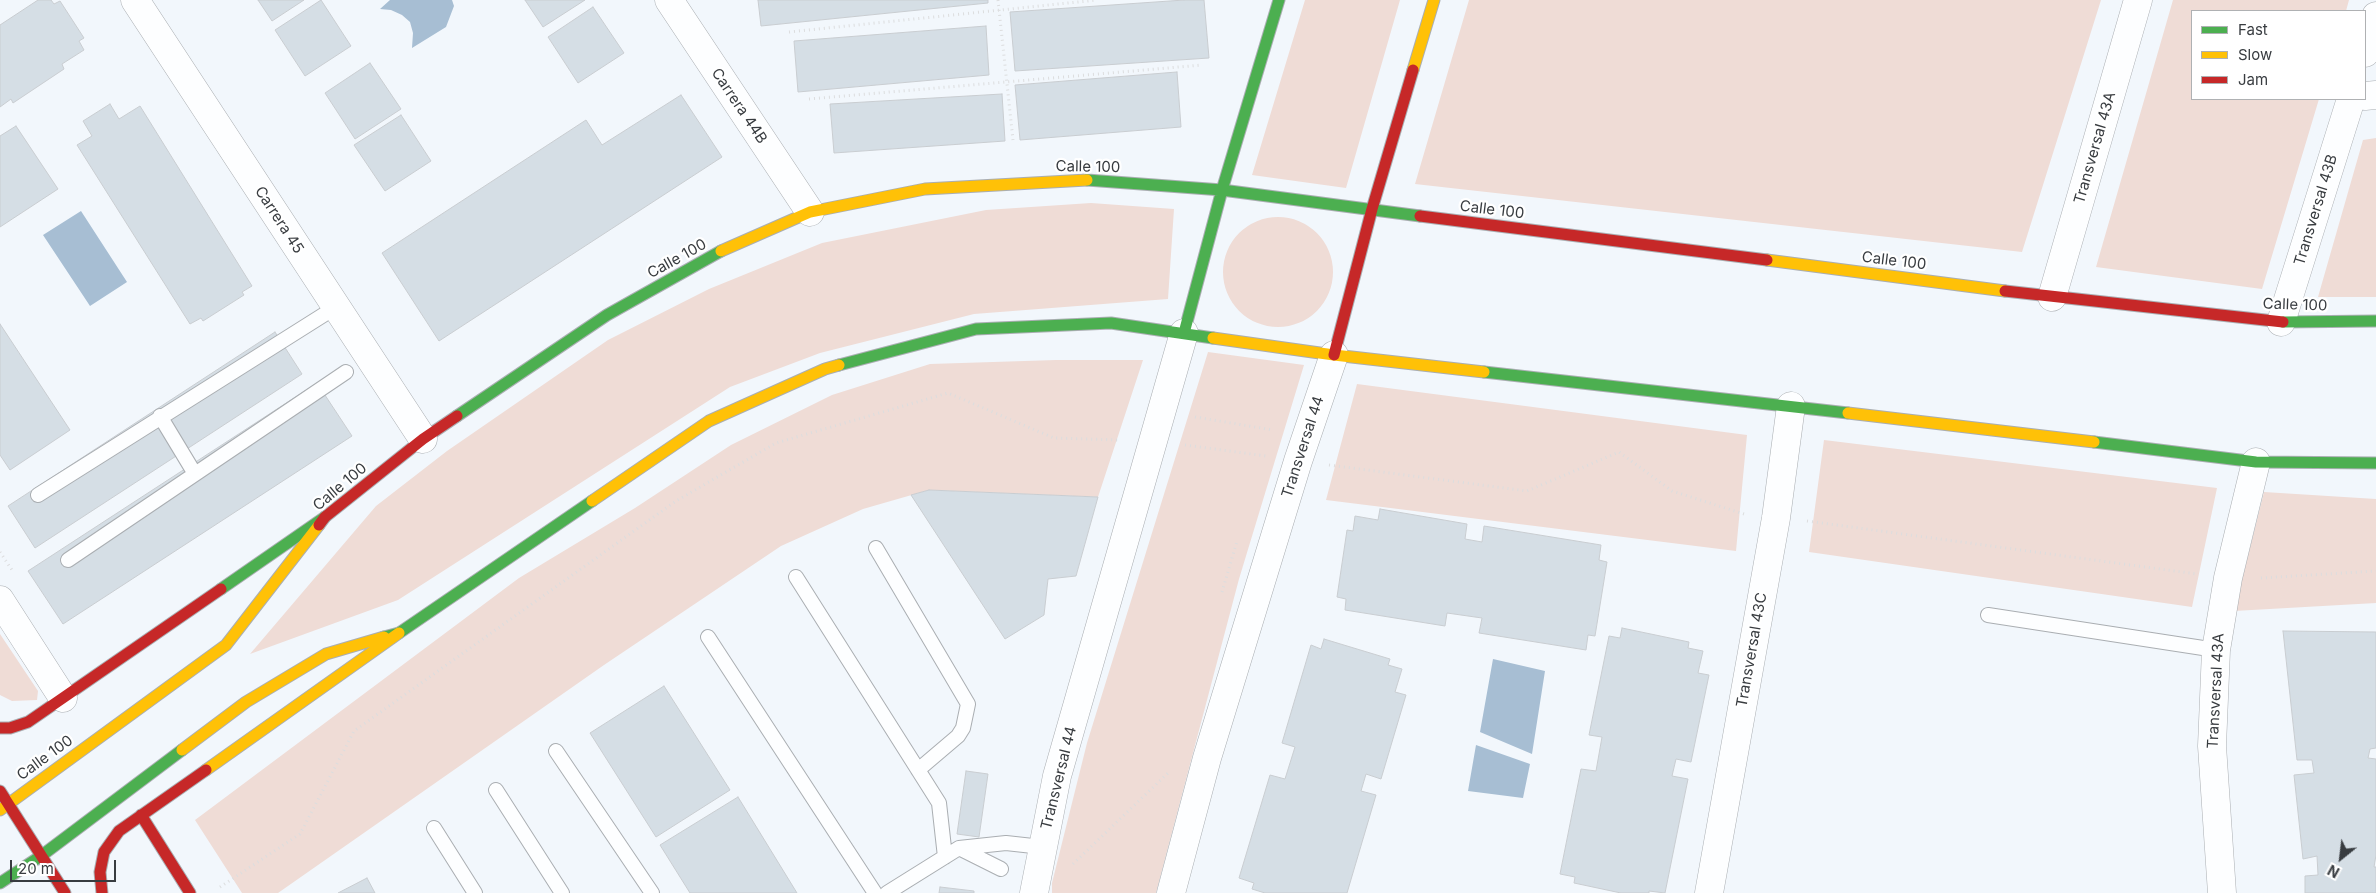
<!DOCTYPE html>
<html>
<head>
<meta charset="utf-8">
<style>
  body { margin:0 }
  #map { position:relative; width:2376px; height:893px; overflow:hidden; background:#f2f7fc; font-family:Inter,sans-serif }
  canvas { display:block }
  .legend { position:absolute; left:2191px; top:10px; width:175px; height:90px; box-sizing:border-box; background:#fff; border:1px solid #afb1b3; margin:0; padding:6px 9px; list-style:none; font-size:15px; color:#383c40 }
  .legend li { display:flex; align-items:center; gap:10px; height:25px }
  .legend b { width:25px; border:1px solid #afb1b3 }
  .north { position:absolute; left:2316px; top:833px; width:50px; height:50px; -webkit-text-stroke:4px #fff; paint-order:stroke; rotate:209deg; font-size:14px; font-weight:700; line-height:20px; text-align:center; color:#383c40 }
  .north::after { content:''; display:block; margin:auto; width:18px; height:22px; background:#383c40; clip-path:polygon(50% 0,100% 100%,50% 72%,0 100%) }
  .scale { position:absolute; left:10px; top:860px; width:106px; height:22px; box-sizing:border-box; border:2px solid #383c40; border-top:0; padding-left:6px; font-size:15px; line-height:18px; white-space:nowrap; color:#383c40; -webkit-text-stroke:4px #fff; paint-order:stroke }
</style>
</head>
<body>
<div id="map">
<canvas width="2376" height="893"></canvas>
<ul class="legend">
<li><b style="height:6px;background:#4caf50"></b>Fast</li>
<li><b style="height:6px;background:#ffc107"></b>Slow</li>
<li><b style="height:6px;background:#c62828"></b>Jam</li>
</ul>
<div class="north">N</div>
<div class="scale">20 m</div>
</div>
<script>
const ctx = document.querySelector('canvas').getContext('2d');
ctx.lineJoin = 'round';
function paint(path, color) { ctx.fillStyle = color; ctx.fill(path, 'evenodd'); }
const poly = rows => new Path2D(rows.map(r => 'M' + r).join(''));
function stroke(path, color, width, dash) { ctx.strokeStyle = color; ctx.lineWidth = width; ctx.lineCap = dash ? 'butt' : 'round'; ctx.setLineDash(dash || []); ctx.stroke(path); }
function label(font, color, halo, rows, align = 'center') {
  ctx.font = font + ' Inter,sans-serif'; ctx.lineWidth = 4.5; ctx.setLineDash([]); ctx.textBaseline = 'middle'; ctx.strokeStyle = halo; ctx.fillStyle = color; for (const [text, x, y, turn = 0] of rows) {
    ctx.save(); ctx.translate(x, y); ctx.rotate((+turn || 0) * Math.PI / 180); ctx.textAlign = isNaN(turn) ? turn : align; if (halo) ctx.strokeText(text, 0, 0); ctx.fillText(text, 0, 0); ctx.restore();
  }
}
const green = poly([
  [1305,0,1400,0,1346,188,1252,175],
  [1469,0,2101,0,2022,252,1415,184],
  [2173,0,2349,0,2346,11,2192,11,2192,99,2319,99,2262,289,2096,267],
  [2376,138,2376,297,2318,297,2363,140],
  [1091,203,1174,209,1168,299,974,314,820,353,730,387,398,600,250,654,376,506,447,451,608,340,709,289,822,243,986,210],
  '1223 272a55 55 0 1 1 110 0a55 55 0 1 1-110 0Z',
  [1208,352,1304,365,1239,579,1156,893,1052,893,1052,883,1087,743],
  [1056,360,1143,360,1098,497,929,490,863,509,781,546,604,665,278,893,242,893,195,820,519,578,635,508,731,445,832,395,930,364],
  [1357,384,1747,435,1736,551,1326,500],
  [1824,440,2217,488,2192,607,1809,552],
  [2264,492,2376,499,2376,603,2234,611],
  [0,634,38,691,37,700,12,701,0,695]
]);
const water = poly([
  [390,0,452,0,454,6,446,27,412,48,413,33,410,22,402,15,391,10,380,9],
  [81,211,127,282,90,306,43,235],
  [1493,659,1545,671,1532,754,1480,732],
  [1476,745,1530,764,1523,798,1468,791]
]);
const building = poly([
  [38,0,51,0,54,4,60,1,84,38,79,41,84,50,62,64,64,69,13,103,11,99,0,107,0,25,38,0],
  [258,0,304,0,272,21,258,0],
  [321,0,351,46,305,76,275,30,321,0],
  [525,0,585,0,543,27,525,0],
  [758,0,988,0,988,3,761,26,758,0],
  [1184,0,1204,0,1209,58,1015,71,1010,12,1184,0],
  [593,7,624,53,578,83,548,37,593,7],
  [986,26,989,75,798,92,794,41,986,26],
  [370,63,401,109,355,139,325,93,370,63],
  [1177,72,1181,127,1020,140,1015,85,1177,72],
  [1002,94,1005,141,834,153,830,104,1002,94],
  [681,95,722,157,439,341,382,253,586,120,602,145,681,95],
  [110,104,119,119,140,106,252,286,242,292,244,295,203,321,201,318,190,324,77,145,92,136,83,121,110,104],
  [401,115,431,161,385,191,354,145,401,115],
  [16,126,58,189,0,227,0,136,16,126],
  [0,324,70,430,10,470,0,455,0,324],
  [275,332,302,374,35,548,8,506,275,332],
  [317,383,352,436,63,624,28,571,317,383],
  [929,490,1098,497,1076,576,1048,579,1044,615,1005,639,911,495,929,490],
  [1380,509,1467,524,1465,539,1482,542,1484,526,1601,545,1599,560,1607,562,1595,636,1588,635,1586,650,1479,633,1482,618,1447,613,1445,626,1345,610,1346,599,1337,597,1347,530,1353,531,1355,516,1378,520,1380,509],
  [1622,628,1689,642,1688,648,1703,651,1698,673,1709,675,1691,762,1676,759,1672,776,1688,779,1665,893,1649,891,1649,893,1621,893,1574,883,1575,877,1560,874,1581,769,1596,771,1602,737,1589,735,1609,636,1620,638,1622,628],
  [2283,631,2376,632,2376,748,2370,749,2368,758,2376,759,2376,855,2374,867,2376,867,2376,893,2305,893,2305,876,2318,875,2317,856,2303,859,2294,775,2314,773,2312,760,2297,760,2283,631],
  [1324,639,1390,659,1388,665,1402,669,1395,692,1406,695,1381,779,1366,774,1361,791,1376,795,1347,893,1265,893,1252,889,1254,883,1239,878,1270,775,1285,779,1295,747,1282,743,1311,645,1321,649,1324,639],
  [664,686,730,790,656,837,590,733,664,686],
  [966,771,988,774,979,837,957,834,966,771],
  [738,797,797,893,690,893,660,845,738,797],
  [367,878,375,893,338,893,367,878],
  [940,887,974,891,974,893,939,893,940,887]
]);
const path = poly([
  [998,0,1013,140],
  [789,32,1097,0],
  [809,99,1202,65],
  [1195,417,1273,430],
  [1185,445,1266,456],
  [1329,465,1527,491,1619,452,1672,491,1744,514],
  [1807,521,2197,574],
  [0,552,12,570],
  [2261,578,2376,571],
  [1222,592,1237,541],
  [1073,864,1168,773],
  [220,887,300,834,354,731,676,501,776,443,948,393,1054,438,1119,440]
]);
const lane = poly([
  [160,416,195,474],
  [38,495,336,307],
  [876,548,968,704,963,728,958,736,918,770],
  [68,560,346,372],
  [796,577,939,803,945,857],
  [1988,615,2216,650],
  [708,637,875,893],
  [556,751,652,893],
  [496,790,562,893],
  [434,828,475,893],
  [959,848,1001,869],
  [887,893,959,848,1006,843,1042,847]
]);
const street = poly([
  [135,0,423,439],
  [669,0,810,212],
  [2365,53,2376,16],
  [2365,96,2376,95],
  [2052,297,2138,0],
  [2281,322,2351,99],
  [0,600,63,698],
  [1034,893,1057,776,1184,333],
  [1171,893,1207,758,1298,461,1334,355],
  [1709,893,1776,518,1791,406],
  [2222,893,2212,746,2216,650,2228,578,2256,462]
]);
const fast = poly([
  [1087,180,1222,190,1420,216],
  [2283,322,2376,321],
  [1184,333,1222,190,1279,0],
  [839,365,976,329,1111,323,1213,338],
  [1484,372,1848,413],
  [457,416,607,315,721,251],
  [2094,442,2256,462,2376,463],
  [221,589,325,517],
  [384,637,399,633,592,501],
  [0,883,41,856,182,750]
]);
const slow = poly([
  [1413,70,1434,0],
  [721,251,810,212,925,189,1087,180],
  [1767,260,2005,291],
  [1213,338,1334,355,1484,372],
  [1848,413,2094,442],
  [592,501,709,421,825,369,839,365],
  [182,750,246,702,326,654,384,637],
  [206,770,399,633],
  [0,810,226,645,319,525]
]);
const jam = poly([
  [1420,216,1767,260],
  [2005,291,2283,322],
  [1334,355,1372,209,1413,70],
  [319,525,325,517,423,439,457,416],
  [0,728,10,728,28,722,221,589],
  [0,791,65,893],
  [141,815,190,893],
  [102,893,100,872,104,852,119,831,206,770]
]);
const streetNames = [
  ["Carrera 44B",739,106,56],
  ["Transversal 43A",2095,148,-74],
  ["Calle 100",1088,167,1],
  ["Calle 100",1492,210,7],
  ["Transversal 43B",2316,210,-73],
  ["Carrera 45",279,220,57],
  ["Calle 100",677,259,-29],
  ["Calle 100",1894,261,7],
  ["Calle 100",2295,305,2],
  ["Transversal 44",1303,447,-72],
  ["Calle 100",340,487,-40],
  ["Transversal 43C",1752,650,-80],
  ["Transversal 43A",2216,691,-87],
  ["Calle 100",45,758,-36],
  ["Transversal 44",1059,778,-76]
];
paint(green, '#efdcd6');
paint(water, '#a7bed3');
paint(building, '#d5dee5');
stroke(building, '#c9cdd1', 1);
stroke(lane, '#aaaeb2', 16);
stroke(street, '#aaaeb2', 29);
stroke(fast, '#aaaeb2', 13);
stroke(slow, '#aaaeb2', 13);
stroke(jam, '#aaaeb2', 13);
stroke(path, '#dcddde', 3, [1, 4]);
stroke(lane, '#fdfeff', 14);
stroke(street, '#fdfeff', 28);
stroke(fast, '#4caf50', 11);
stroke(slow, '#ffc107', 11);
stroke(jam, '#c62828', 11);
label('15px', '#383c40', '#fff', streetNames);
</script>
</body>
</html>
